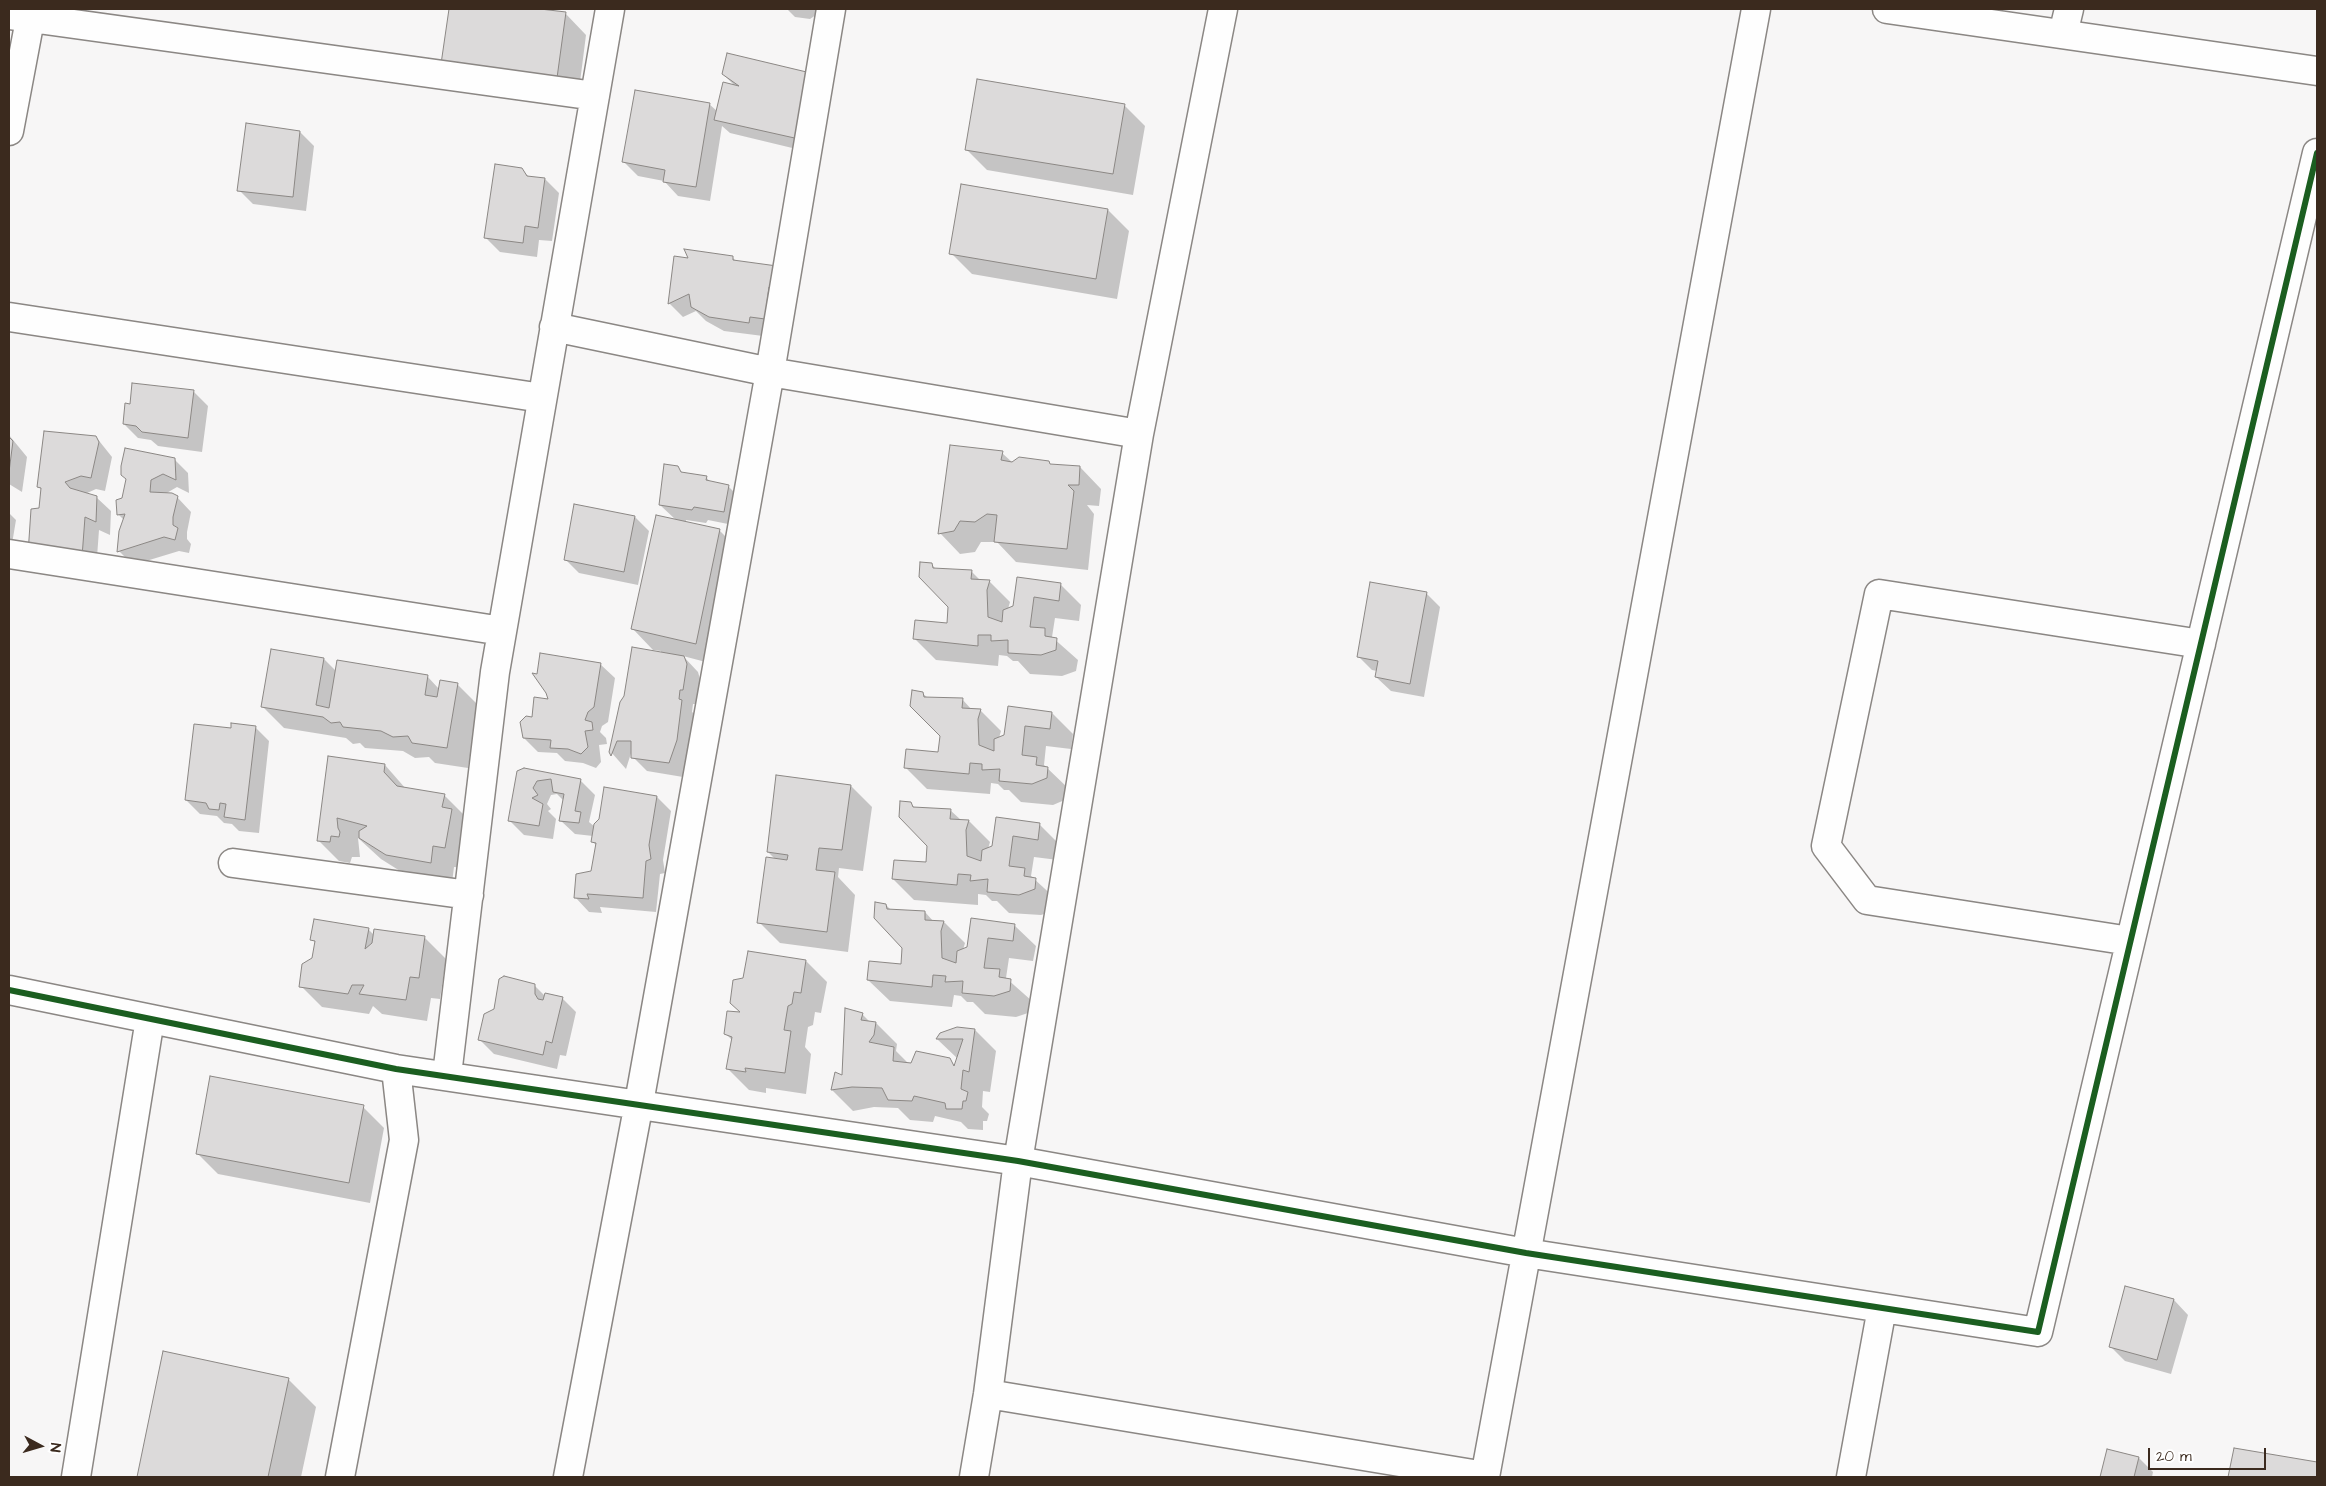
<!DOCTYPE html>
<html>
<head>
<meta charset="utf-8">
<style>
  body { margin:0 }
  #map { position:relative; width:2326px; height:1486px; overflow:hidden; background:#f7f6f6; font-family:"Architects Daughter",sans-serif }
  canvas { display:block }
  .frame { position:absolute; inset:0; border:10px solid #3b2a1e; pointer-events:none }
  .north { position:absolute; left:15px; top:1421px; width:50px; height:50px; -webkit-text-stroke:4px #fff; paint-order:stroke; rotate:96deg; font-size:14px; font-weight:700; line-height:20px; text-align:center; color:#3b2a1e }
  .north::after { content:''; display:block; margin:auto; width:18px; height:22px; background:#3b2a1e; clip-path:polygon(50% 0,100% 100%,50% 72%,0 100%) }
  .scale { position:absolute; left:2148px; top:1448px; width:118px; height:22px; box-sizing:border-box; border:2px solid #3b2a1e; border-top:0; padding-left:6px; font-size:15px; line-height:18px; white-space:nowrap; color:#3b2a1e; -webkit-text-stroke:4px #fff; paint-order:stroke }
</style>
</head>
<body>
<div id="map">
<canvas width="2326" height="1486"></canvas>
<div class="frame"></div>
<div class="north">N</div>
<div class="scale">20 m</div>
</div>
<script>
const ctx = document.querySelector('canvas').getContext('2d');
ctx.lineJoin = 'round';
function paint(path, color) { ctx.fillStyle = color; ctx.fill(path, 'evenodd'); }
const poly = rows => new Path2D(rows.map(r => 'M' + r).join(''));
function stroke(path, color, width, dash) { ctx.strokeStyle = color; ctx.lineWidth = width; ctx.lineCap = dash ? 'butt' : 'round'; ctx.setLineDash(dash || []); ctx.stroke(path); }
const shadow = poly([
  [450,9,531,9,565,13,586,35,578,98,442,63],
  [787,9,817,9,816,15,810,19,795,17],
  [728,55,813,153,730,133,722,126,710,201,678,196,664,181,638,176,624,162,709,104,717,111,735,86,723,74],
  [1124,105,1145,126,1133,195,987,170,966,149],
  [300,132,314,146,306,211,253,204,239,190],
  [521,169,529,177,545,179,559,193,552,241,539,240,537,257,500,252,486,238],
  [962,186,1108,210,1129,231,1117,299,972,274,951,253],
  [732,257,737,262,776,267,763,336,724,331,706,321,696,311,683,317,669,303,691,260],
  [194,392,208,406,202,452,158,446,151,440,138,438,124,424],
  [9,435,27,457,22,492,9,484],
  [96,437,112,457,105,491,96,489,85,494,96,497,111,511,110,535,99,530,96,571,40,509,42,490,39,487],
  [1002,453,1013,463,1080,467,1101,489,1099,506,1087,505,1094,514,1088,570,1016,562,997,542,981,542,975,552,960,554,940,533],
  [174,459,188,473,189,493,177,487,165,494,177,497,191,512,187,532,187,539,191,544,189,553,179,551,133,565,119,551,124,520,118,514,123,499],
  [677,468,683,473,706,477,711,483,728,486,742,500,738,526,708,520,706,523,686,520,686,522,719,530,740,551,717,665,683,656,698,672,700,679,697,704,693,704,692,712,696,715,691,754,683,777,647,771,633,757,632,750,626,769,611,752,661,653,661,651,653,650,632,628,676,520,660,505],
  [9,513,16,520,9,562],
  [635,517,649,531,638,585,579,573,565,559],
  [931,564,937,570,971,571,981,581,989,581,1010,602,1008,609,1014,607,1018,579,1060,584,1081,605,1079,621,1055,618,1052,637,1078,660,1076,671,1062,676,1030,674,1018,661,1013,661,1007,656,999,655,998,666,936,660,915,639,948,625,949,606,921,577],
  [1426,593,1440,607,1424,697,1391,691,1376,677,1377,671,1372,670,1358,656],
  [324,659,336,671,427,676,439,689,457,684,478,705,468,768,435,763,429,757,415,758,403,751,365,748,360,743,353,744,346,738,284,728,262,706],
  [600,664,615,678,608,722,602,726,600,732,606,738,607,744,599,745,601,762,596,768,583,763,565,761,557,753,538,752,524,738,533,718,549,700],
  [922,693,928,698,962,699,972,710,980,710,1001,731,999,738,1005,736,1009,707,1052,713,1073,734,1071,749,1046,746,1044,765,1069,789,1067,799,1053,805,1021,802,1009,790,1004,790,998,784,991,783,990,794,927,789,906,768,939,753,941,735,912,706],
  [255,727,269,741,259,833,239,831,232,824,224,823,217,816,200,814,186,800,232,730],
  [329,758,385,765,406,789,444,795,465,816,466,868,454,867,452,883,408,876,381,859,358,838,360,857,352,857,350,863,339,861,318,840],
  [519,772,580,780,595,795,589,822,595,827,657,797,671,811,663,860,665,873,660,874,656,912,600,907,602,913,589,912,575,897,592,872,597,846,592,841,593,836,575,834,560,820,564,801,557,794,551,795,547,804,551,809,548,811,556,819,553,839,524,835,510,821],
  [851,786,872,807,863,871,839,868,838,877,855,895,848,952,780,943,759,922,776,860,768,852],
  [911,804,916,809,950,810,961,820,969,821,990,842,988,849,993,847,997,818,1039,824,1060,845,1058,860,1034,857,1031,876,1057,900,1056,910,1041,915,1009,913,997,901,992,901,986,895,978,894,978,905,914,900,893,879,927,864,929,846],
  [886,905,891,910,925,912,934,922,944,922,965,943,963,950,968,948,972,920,1014,925,1036,946,1033,961,1009,958,1006,978,1032,1001,1031,1012,1016,1017,985,1014,973,1002,967,1002,961,996,954,995,952,1007,890,1001,868,980,902,965,904,947,875,918],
  [368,929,374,935,425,938,446,959,440,999,431,998,427,1021,382,1014,373,1006,369,1014,322,1007,301,986,313,958,316,943,312,939],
  [806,961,827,982,821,1013,815,1012,813,1025,808,1027,805,1047,811,1054,806,1094,766,1088,766,1093,749,1090,728,1069,732,1040,725,1033,742,1014],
  [534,985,545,996,562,998,576,1012,566,1056,560,1055,557,1069,494,1054,479,1039,495,1010],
  [862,1014,871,1023,876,1023,897,1044,896,1051,909,1064,949,1059,955,1066,958,1059,937,1039,941,1034,975,1030,996,1051,990,1092,983,1091,982,1107,989,1114,987,1121,983,1121,983,1130,968,1129,961,1122,935,1116,933,1122,910,1120,898,1108,874,1107,853,1111,832,1090,836,1074,843,1077],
  [363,1107,384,1128,370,1203,218,1174,197,1153],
  [2174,1300,2188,1315,2171,1374,2125,1361,2111,1347],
  [164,1353,288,1379,316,1407,301,1477,138,1477],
  [2235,1450,2317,1464,2317,1477,2230,1477],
  [2108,1451,2139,1458,2153,1472,2152,1477,2102,1477]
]);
const building = poly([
  [449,9,540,9,566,12,557,78,441,64,449,9],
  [727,53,815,74,799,139,714,120,723,82,739,86,722,74,727,53],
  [977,79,1125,104,1113,174,965,150,977,79],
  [635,90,710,103,696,187,663,182,665,170,622,162,635,90],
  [246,123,300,131,293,197,237,191,246,123],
  [495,164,522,168,527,176,545,178,538,228,525,226,523,243,484,238,495,164],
  [961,184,1108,209,1096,279,949,254,961,184],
  [684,249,733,256,733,260,777,266,773,288,769,287,765,319,750,317,749,323,709,317,691,307,689,294,668,304,674,256,688,258,684,249],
  [132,383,194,390,188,438,142,432,136,426,123,424,125,403,130,404,132,383],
  [44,431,96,436,99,442,91,478,81,476,65,482,70,488,97,496,96,522,85,517,82,557,28,554,31,509,39,508,41,488,37,487,44,431],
  [9,437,13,441,9,472,9,437],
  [950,445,1003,451,1001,460,1012,462,1019,457,1049,461,1050,464,1080,466,1079,485,1068,485,1074,491,1067,549,994,542,997,515,987,514,975,522,960,521,954,531,938,534,950,445],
  [125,448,175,458,176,480,163,474,151,480,150,492,172,493,178,496,173,517,173,525,178,528,175,540,164,537,117,552,119,531,125,514,117,515,116,500,122,498,126,479,121,475,121,466,125,448],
  [664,464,678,466,681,472,707,476,706,480,729,485,724,512,694,507,692,510,659,505,664,464],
  [574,504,635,516,624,572,564,560,574,504],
  [656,515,720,529,696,644,631,629,656,515],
  [920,562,932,563,933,568,972,570,971,579,990,580,987,590,988,617,1002,622,1003,610,1013,606,1017,577,1061,583,1059,601,1034,597,1030,627,1045,628,1045,636,1057,638,1056,650,1041,655,1008,653,1008,640,991,641,991,635,978,635,978,646,913,639,915,620,947,623,948,607,919,577,920,562],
  [1370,582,1427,592,1410,684,1375,677,1378,661,1357,657,1370,582],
  [632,647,684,656,687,664,683,690,680,690,679,699,682,700,677,740,669,763,631,758,631,741,617,741,611,756,609,752,620,702,624,696,632,647],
  [271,649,324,658,316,705,329,708,337,660,428,675,425,695,437,697,440,680,458,683,447,748,412,743,408,736,393,737,381,731,343,727,340,722,331,723,323,717,261,707,271,649],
  [540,653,601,663,594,707,588,712,585,720,592,722,593,730,585,731,588,747,581,754,568,749,550,748,551,740,523,738,520,722,526,716,532,717,534,697,548,699,546,693,532,673,537,674,540,653],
  [912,690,923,692,924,697,963,698,962,708,981,709,978,719,979,745,994,751,994,739,1004,735,1008,706,1052,712,1050,729,1025,726,1022,755,1037,757,1036,765,1048,767,1047,778,1032,784,999,781,1000,769,982,770,982,764,970,763,969,774,904,768,906,749,938,752,940,736,910,706,912,690],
  [231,723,256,726,245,820,224,817,226,804,220,803,219,810,209,809,206,803,185,800,194,724,231,728,231,723],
  [328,756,385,764,384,772,397,786,445,794,442,807,452,809,445,848,433,846,431,863,386,855,359,838,359,831,367,826,337,818,338,828,340,832,339,837,331,836,330,842,317,841,328,756],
  [524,768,581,779,575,811,581,812,579,823,559,821,564,794,553,792,551,779,537,781,533,788,538,795,532,798,543,804,539,826,508,821,517,771,524,768],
  [776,775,851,785,842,850,819,848,816,870,835,872,827,932,757,923,766,857,787,860,788,855,767,852,776,775],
  [604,787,657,796,649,845,651,859,646,861,643,898,587,894,589,899,574,898,576,874,591,871,596,843,591,842,594,824,599,819,604,787],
  [900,801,911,802,913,807,951,809,950,819,969,820,966,830,967,856,981,861,982,850,992,846,996,817,1040,823,1038,840,1013,836,1009,866,1025,868,1024,876,1036,878,1035,889,1019,895,987,892,988,879,970,881,971,875,958,874,957,885,892,879,894,860,926,862,927,846,899,817,900,801],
  [875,902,886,904,887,909,925,911,925,920,944,921,941,931,942,958,956,963,957,951,967,947,971,918,1015,924,1013,941,988,938,984,968,1000,969,999,977,1011,979,1010,991,994,996,962,993,963,981,945,982,946,976,933,975,932,987,867,980,869,961,901,964,902,948,874,918,875,902],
  [314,919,369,928,365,949,372,943,374,929,425,936,419,978,410,977,406,1000,359,994,364,985,352,985,348,994,299,987,302,964,312,958,315,941,310,940,314,919],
  [748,951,806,960,801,993,794,992,792,1004,788,1006,784,1030,791,1031,785,1073,745,1068,746,1072,726,1069,732,1037,724,1034,727,1011,740,1012,730,1003,733,980,743,978,748,951],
  [504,976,535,984,535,994,538,999,543,1000,545,993,563,997,552,1043,546,1041,543,1055,478,1040,484,1014,494,1009,499,979,504,976],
  [845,1008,863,1013,861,1020,876,1022,874,1035,869,1042,894,1047,893,1061,911,1063,916,1051,950,1058,954,1066,963,1039,936,1039,940,1033,957,1027,975,1029,969,1072,963,1070,961,1089,968,1092,966,1101,963,1101,962,1109,946,1109,945,1103,914,1096,912,1101,888,1100,882,1088,852,1087,831,1090,835,1072,842,1075,845,1008],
  [210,1076,364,1105,349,1183,196,1154,210,1076],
  [2125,1286,2174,1299,2157,1360,2109,1347,2125,1286],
  [163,1351,289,1378,268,1477,137,1477,163,1351],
  [2234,1448,2317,1462,2317,1477,2228,1477,2234,1448],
  [2107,1449,2139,1457,2134,1477,2100,1477,2107,1449]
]);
const street = poly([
  [1887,9,2317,71],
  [9,15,595,96],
  [2063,34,2069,9],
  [9,131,32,9],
  [9,317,542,398],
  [554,327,770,372,1139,434],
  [9,554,502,631],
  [233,863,469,895],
  [2130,941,1867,900,1826,846,1879,594,2201,644],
  [9,990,396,1069,1018,1161,1526,1253,2038,1332,2317,153],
  [447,1075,495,672,610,9],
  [988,1394,1485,1476],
  [76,1477,150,1019],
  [340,1477,404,1140,396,1069],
  [568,1477,639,1103,770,372,831,9],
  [974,1477,988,1394,1018,1161,1139,434,1223,9],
  [1485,1477,1756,9],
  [1851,1477,1882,1308]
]);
const cycleway = poly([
  [9,990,396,1069,1018,1161,1526,1253,2038,1332,2317,153]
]);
paint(shadow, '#0003');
paint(building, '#dcdada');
stroke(building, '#8b8784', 1);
stroke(street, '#8b8784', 31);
stroke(street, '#fefefe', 28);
stroke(cycleway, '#1b5e20', 6);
</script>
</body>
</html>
